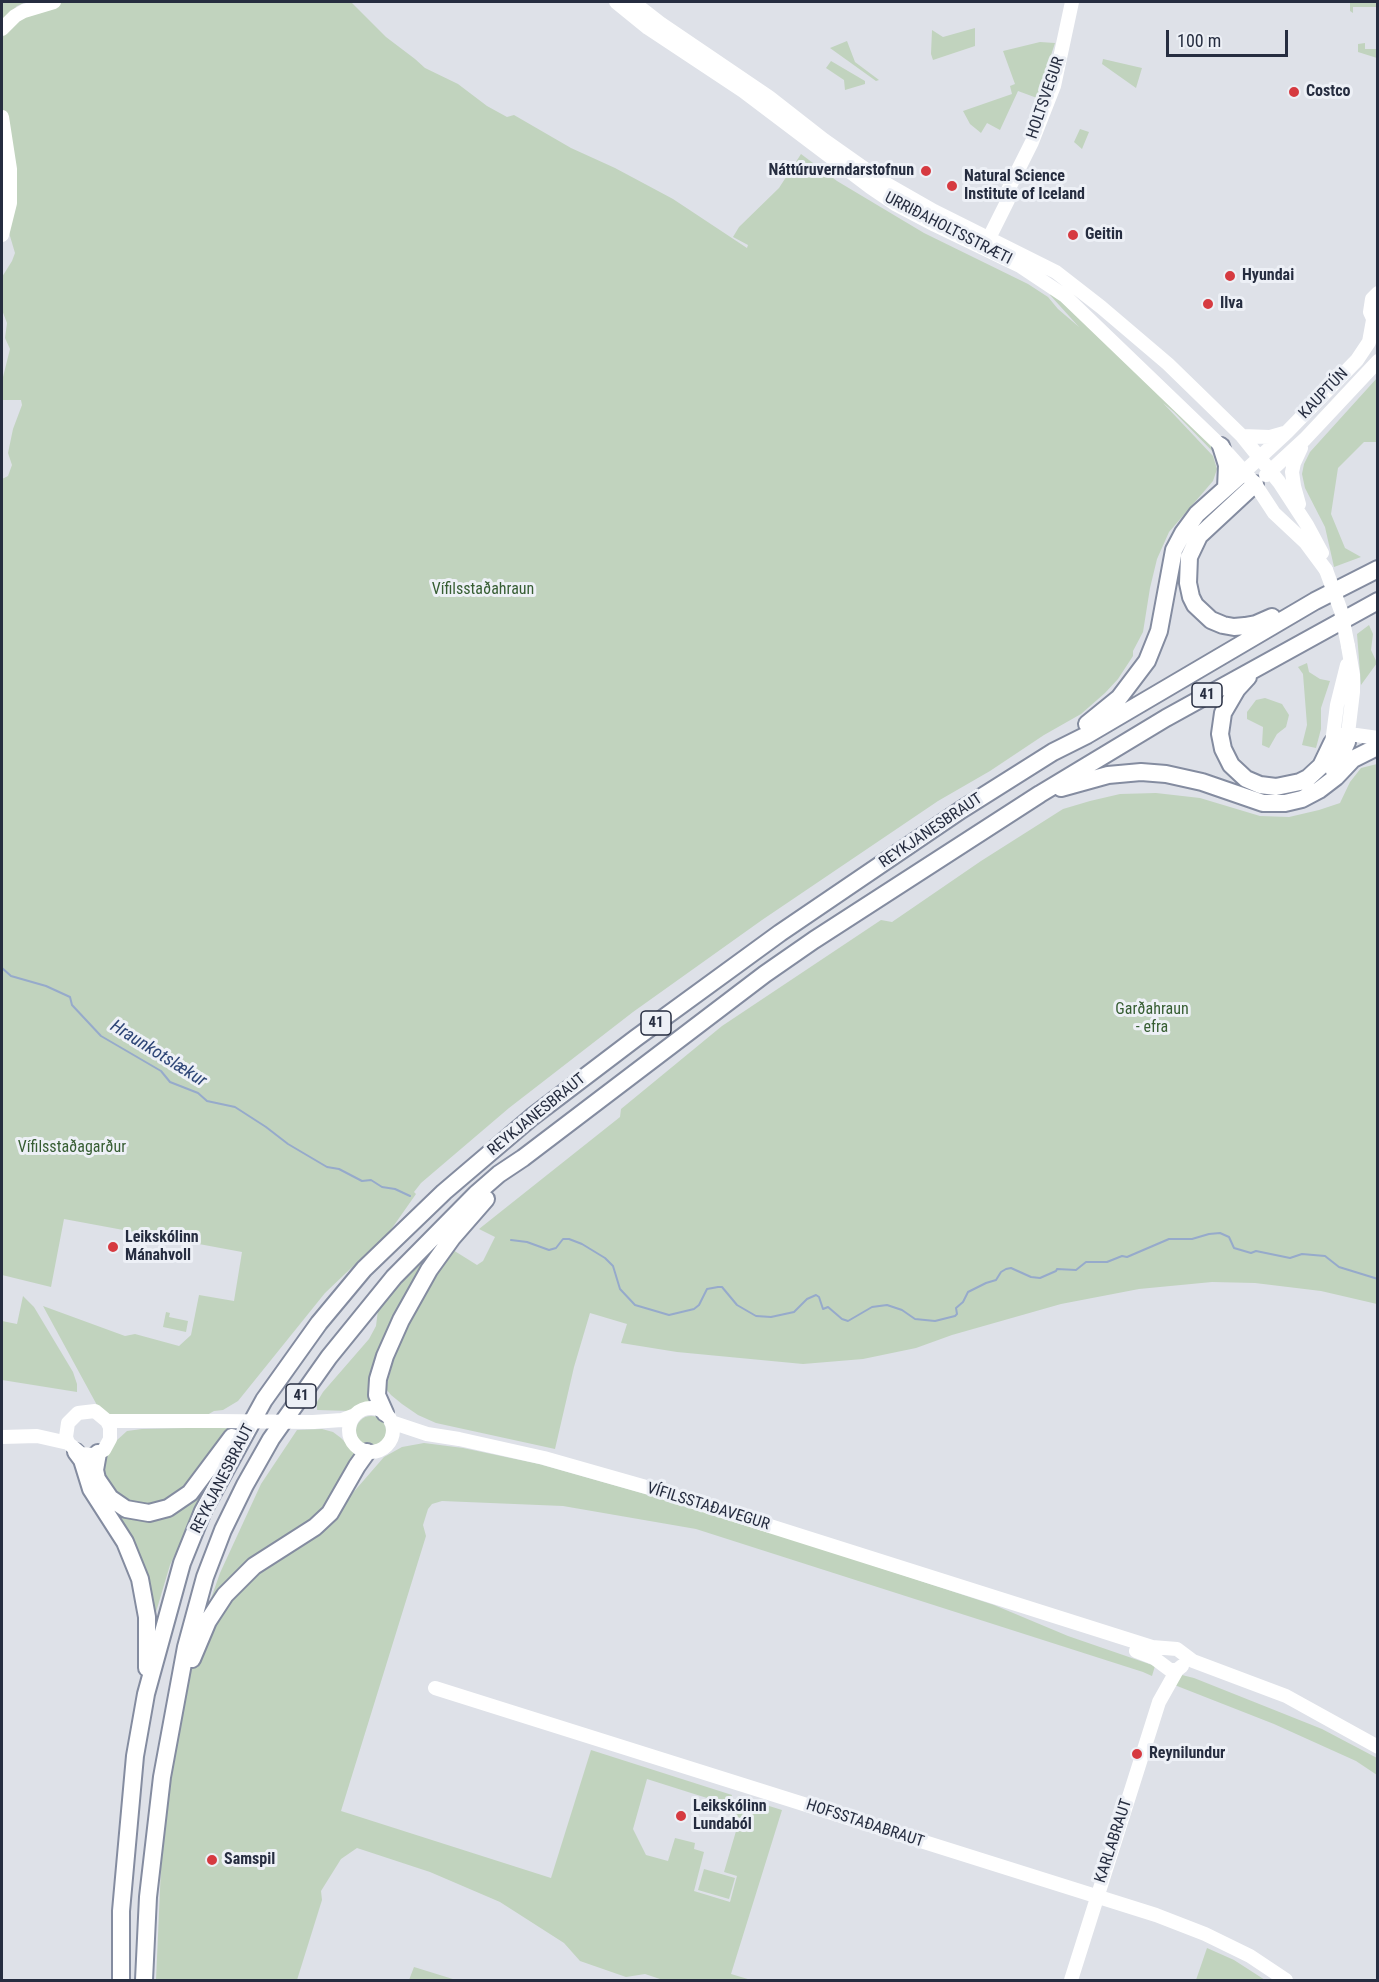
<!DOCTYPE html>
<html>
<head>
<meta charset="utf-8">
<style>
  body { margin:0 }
  #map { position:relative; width:1379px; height:1982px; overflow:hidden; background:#dee1e8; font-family:"Roboto Condensed",sans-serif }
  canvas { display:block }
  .frame { position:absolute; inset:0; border:3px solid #262d40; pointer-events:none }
  .scale { position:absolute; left:1166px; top:30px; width:122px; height:27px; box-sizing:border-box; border:3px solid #262d40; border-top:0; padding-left:8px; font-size:18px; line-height:21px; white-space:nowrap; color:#262d40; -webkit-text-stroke:4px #edf0f6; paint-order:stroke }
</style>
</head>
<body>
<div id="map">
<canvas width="1379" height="1982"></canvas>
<div class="frame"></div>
<div class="scale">100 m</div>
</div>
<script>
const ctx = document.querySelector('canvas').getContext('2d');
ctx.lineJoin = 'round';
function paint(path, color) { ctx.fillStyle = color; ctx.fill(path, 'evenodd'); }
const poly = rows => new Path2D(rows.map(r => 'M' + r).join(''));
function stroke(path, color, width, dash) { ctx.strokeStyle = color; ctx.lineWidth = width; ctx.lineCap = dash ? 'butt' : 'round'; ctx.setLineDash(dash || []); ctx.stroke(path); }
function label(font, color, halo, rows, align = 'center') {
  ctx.font = font + ' "Roboto Condensed",sans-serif'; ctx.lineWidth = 6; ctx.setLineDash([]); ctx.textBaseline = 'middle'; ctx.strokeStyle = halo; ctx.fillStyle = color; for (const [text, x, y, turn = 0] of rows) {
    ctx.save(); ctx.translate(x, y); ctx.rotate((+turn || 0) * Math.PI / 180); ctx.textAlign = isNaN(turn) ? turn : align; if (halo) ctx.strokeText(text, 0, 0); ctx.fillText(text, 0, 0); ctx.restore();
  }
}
const green = poly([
  [2,2,26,2,17,6,2,21],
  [73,2,351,2,386,37,415,59,425,68,458,84,487,106,507,117,514,115,571,148,615,168,673,199,747,248,748,245,733,237,739,227,779,188,801,154,837,181,924,233,1028,284,1048,297,1058,309,1079,327,1050,295,1052,292,1211,445,1218,457,1174,412,1163,403,1213,456,1217,469,1213,481,1169,532,1157,559,1150,588,1143,632,1133,651,1133,656,1118,679,1105,693,1081,714,1044,735,990,771,938,801,762,920,633,1012,509,1108,421,1183,414,1192,416,1194,390,1231,325,1293,238,1401,223,1410,214,1411,207,1415,110,1416,98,1407,43,1306,125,1336,135,1334,179,1346,191,1335,199,1295,234,1301,242,1252,64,1219,51,1287,2,1275,2,479,8,476,12,465,8,453,13,429,22,405,21,400,2,400,2,381,10,349,5,338,7,323,2,310,2,277,12,261,15,253,7,226,7,133,2,110,2,30,50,4],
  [1350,2,1377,2,1377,7,1353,7,1353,13,1350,11],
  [975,28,975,46,933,60,931,54,932,30,943,37],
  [847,41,855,62,879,80,876,81,830,48],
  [1040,42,1055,43,1037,98,1018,91,1000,130,987,123,981,133,970,124,963,111,1012,94,1010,86,1015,84,1003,51],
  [1365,43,1365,49,1377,49,1377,58,1358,52,1358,44],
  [1103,59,1142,68,1136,88,1102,64],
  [831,61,865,81,865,84,845,90,844,80,826,68],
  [1080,129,1089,132,1082,149,1074,142],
  [1377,378,1377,442,1364,442,1338,468,1331,514,1345,548,1361,557,1334,567,1325,527,1305,488,1302,474,1304,464,1310,452],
  [1369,625,1373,634,1371,650,1377,663,1361,685,1357,634],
  [1307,663,1309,672,1320,679,1330,681,1321,708,1321,729,1316,748,1302,745,1307,725,1303,674,1298,667],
  [1265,698,1282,704,1289,715,1286,727,1277,734,1269,748,1262,745,1263,727,1247,719,1247,712,1256,700],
  [1377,764,1377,1304,1321,1291,1255,1283,1212,1282,1139,1289,1061,1304,952,1335,916,1348,863,1359,803,1364,677,1352,621,1343,627,1324,590,1313,574,1367,555,1449,436,1423,418,1415,402,1404,391,1395,386,1389,399,1338,421,1291,453,1250,477,1265,483,1261,495,1237,479,1229,620,1117,621,1109,722,1026,881,920,892,922,981,861,1063,809,1090,801,1120,794,1156,793,1200,798,1260,816,1289,817,1319,810,1340,803,1350,782,1361,768],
  [446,1232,372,1403,351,1411,317,1410,317,1402,323,1392,369,1339,376,1326,378,1310],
  [23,1296,34,1307,73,1372,77,1384,77,1392,2,1380,2,1321,17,1324],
  [166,1312,170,1313,169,1317,188,1321,186,1332,163,1327],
  '356 1431a15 15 0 1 1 30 0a15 15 0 1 1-30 0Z',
  [232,1427,198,1472,178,1494,162,1502,140,1504,127,1501,110,1487,102,1469,105,1459,116,1441,127,1431,142,1429],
  [322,1429,333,1432,341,1438,360,1457,333,1501,207,1610,220,1573,261,1484,297,1430],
  [424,1443,463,1448,539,1464,716,1514,994,1605,1068,1636,1155,1666,1152,1676,1143,1672,696,1529,563,1506,442,1501,432,1504,428,1509,423,1525,426,1536,341,1811,551,1878,591,1750,732,1795,729,1805,647,1779,633,1829,646,1855,668,1861,675,1838,695,1843,694,1849,704,1852,694,1891,730,1902,737,1876,724,1872,739,1821,733,1819,740,1797,782,1810,731,1974,751,1980,663,1980,645,1974,626,1977,580,1961,564,1943,500,1902,430,1872,357,1848,341,1859,321,1891,322,1900,297,1980,156,1980,162,1845,173,1759,189,1676,208,1631,230,1597,256,1571,324,1526,384,1457,402,1447],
  [221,1466,197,1509,170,1565,153,1622,105,1503,149,1518],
  [1182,1675,1194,1678,1322,1729,1377,1758,1377,1775,1356,1761,1274,1724,1172,1684],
  [704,1869,735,1878,729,1899,698,1890],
  [1207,1948,1234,1960,1265,1980,1196,1980],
  [414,1967,456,1980,409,1980]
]);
const stream = poly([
  [2,968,11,976,46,986,70,997,72,1005,101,1036,161,1071,170,1082,198,1093,207,1101,235,1107,266,1127,288,1144,327,1167,339,1169,362,1181,371,1180,382,1187,395,1189,410,1196],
  [511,1240,527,1242,549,1250,556,1248,563,1239,569,1239,582,1244,605,1258,613,1266,620,1289,635,1305,669,1315,694,1309,699,1305,707,1289,718,1287,722,1287,737,1305,756,1316,771,1317,794,1312,807,1299,816,1295,819,1297,823,1309,828,1307,842,1319,848,1321,872,1307,887,1305,902,1310,915,1319,935,1321,955,1316,957,1314,956,1308,963,1302,968,1292,986,1283,996,1280,1001,1272,1006,1269,1011,1268,1031,1277,1040,1278,1056,1271,1057,1269,1076,1270,1086,1262,1107,1262,1122,1256,1127,1257,1169,1239,1192,1239,1209,1234,1220,1233,1229,1237,1234,1248,1251,1253,1256,1251,1290,1258,1302,1254,1325,1256,1339,1267,1378,1279]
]);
const secondary = poly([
  [616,2,648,28,743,91,870,187,895,204,935,225,1020,266,1065,296,1221,446,1255,484,1274,513,1306,543,1326,570],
  [633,2,660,23,769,97,824,140,885,183,934,211,1056,272,1101,307,1168,364,1242,436,1279,482,1307,525,1322,553],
  [2,29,15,16,24,11,54,2],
  [2,117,10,169,10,203,2,235],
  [986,244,1008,200,1008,190,1032,142,1054,86,1072,2],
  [1376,325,1370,312,1372,299,1378,293],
  [1242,436,1270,437,1284,433],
  [1244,472,1287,432,1357,360,1369,342,1373,320],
  [1266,475,1305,439,1378,361],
  [1299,504,1294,486,1292,472,1294,463,1301,448],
  [1341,735,1349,734,1378,738],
  [1347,742,1353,692,1353,675,1348,646],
  [1332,743,1337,705,1347,665],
  '349 1430a22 22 0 1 1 44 0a22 22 0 1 1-44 0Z',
  [107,1421,218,1421],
  [313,1422,342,1420,355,1415],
  [391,1422,427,1434,459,1439,544,1458,653,1489,1152,1647,1177,1649,1193,1661,1286,1696,1378,1747],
  [2,1437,37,1436,68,1443,81,1454,93,1455,104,1450,110,1439,110,1427,107,1421,95,1411,78,1413,68,1423,66,1437,68,1443],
  [1136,1651,1154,1658,1170,1670,1177,1670,1182,1666],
  [435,1688,1156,1915,1205,1934,1250,1956,1286,1980],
  [1071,1980,1159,1702,1177,1670]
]);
const highway = poly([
  [1221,446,1227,465,1226,488],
  [1255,484,1199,536,1189,557,1188,583,1191,597,1195,605,1211,620,1223,625,1234,627,1245,626,1256,624,1272,617],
  [1248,677,1237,689,1223,713,1220,734,1223,749,1231,765,1246,779,1260,785,1276,787,1300,782,1308,778,1321,766,1332,743],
  [1087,724,1119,698,1147,661,1159,631,1174,550,1183,533,1197,514,1244,472],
  [1334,771,1347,742],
  [1061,788,1108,775,1141,772,1166,774,1202,782,1263,803,1285,803,1302,799,1319,790,1336,777,1353,759,1377,747],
  [385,1413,377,1395,378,1379,385,1356,401,1320,429,1270,452,1238,486,1199],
  [76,1452,82,1460,91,1489,125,1542,140,1579,147,1617,147,1668],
  [98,1453,95,1470,97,1479,110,1498,126,1509,149,1513,168,1508,190,1493,232,1437],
  [192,1659,208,1621,225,1595,254,1566,315,1527,330,1513,357,1466,367,1452],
  [121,1980,121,1911,135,1756,146,1694,182,1563,203,1511,264,1400,319,1323,364,1269,444,1192,532,1117,636,1038,780,933,961,810,1053,752,1087,735,1315,601,1378,569],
  [144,1980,148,1897,162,1777,186,1647,205,1577,223,1530,245,1485,271,1439,329,1357,394,1277,476,1194,499,1174,523,1158,765,974,814,940,1040,794,1166,718,1378,601]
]);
const secondaryBridge = poly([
  [1326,570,1341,611,1348,646],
  [218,1421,313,1422]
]);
const markers = [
  [1294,92,6,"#d63a40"],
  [926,171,6,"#d63a40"],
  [952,186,6,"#d63a40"],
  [1073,235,6,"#d63a40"],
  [1230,276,6,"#d63a40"],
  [1208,304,6,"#d63a40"],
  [113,1247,6,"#d63a40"],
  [1137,1754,6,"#d63a40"],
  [681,1816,6,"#d63a40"],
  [212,1860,6,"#d63a40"]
];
const shields = [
  [1207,695,30],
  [656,1023,30],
  [301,1396,30]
];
const shieldNames = [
  ["41",1207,695],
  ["41",656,1023],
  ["41",301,1396]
];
const poiNames = [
  ["Costco",1306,92],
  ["Náttúruverndarstofnun",914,171,"right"],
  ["Natural Science",964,177],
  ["Institute of Iceland",964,195],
  ["Geitin",1085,235],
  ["Hyundai",1242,276],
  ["Ilva",1220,304],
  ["Leikskólinn",125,1238],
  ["Mánahvoll",125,1256],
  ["Reynilundur",1149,1754],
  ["Leikskólinn",693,1807],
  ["Lundaból",693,1825],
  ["Samspil",224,1860]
];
const streetNames = [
  ["HOLTSVEGUR",1046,98,-71],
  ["URRIÐAHOLTSSTRÆTI",948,229,27],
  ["KAUPTÚN",1324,394,-46],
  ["REYKJANESBRAUT",931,831,-34],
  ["REYKJANESBRAUT",537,1115,-39],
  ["REYKJANESBRAUT",223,1479,-63],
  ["VÍFILSSTAÐAVEGUR",708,1507,17],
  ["HOFSSTAÐABRAUT",865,1824,18],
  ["KARLABRAUT",1114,1841,-72]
];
const parkNames = [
  ["Vífilsstaðahraun",483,590],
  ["Garðahraun",1152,1010],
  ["- efra",1152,1028],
  ["Vífilsstaðagarður",72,1148]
];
const waterNames = [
  ["Hraunkotslækur",158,1054,32]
];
paint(green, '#c1d3be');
stroke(stream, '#96aacb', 2);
stroke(highway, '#848ca0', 20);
stroke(secondary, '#fff', 14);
stroke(highway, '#fff', 16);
stroke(secondaryBridge, '#fff', 14);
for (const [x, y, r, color] of markers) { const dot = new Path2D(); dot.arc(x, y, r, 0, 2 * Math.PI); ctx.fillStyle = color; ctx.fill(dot); stroke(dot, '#edf0f6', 2); }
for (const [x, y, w] of shields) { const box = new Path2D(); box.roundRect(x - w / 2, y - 12, w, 24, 4.5); ctx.fillStyle = '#edf0f6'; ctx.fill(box); stroke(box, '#262d40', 1.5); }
label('bold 15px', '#262d40', null, shieldNames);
label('bold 16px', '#262d40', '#edf0f6', poiNames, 'left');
label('16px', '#262d40', '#edf0f6', streetNames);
label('16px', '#365d32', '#edf0f6', parkNames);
label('italic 18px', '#2e4677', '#edf0f6', waterNames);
</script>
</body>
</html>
